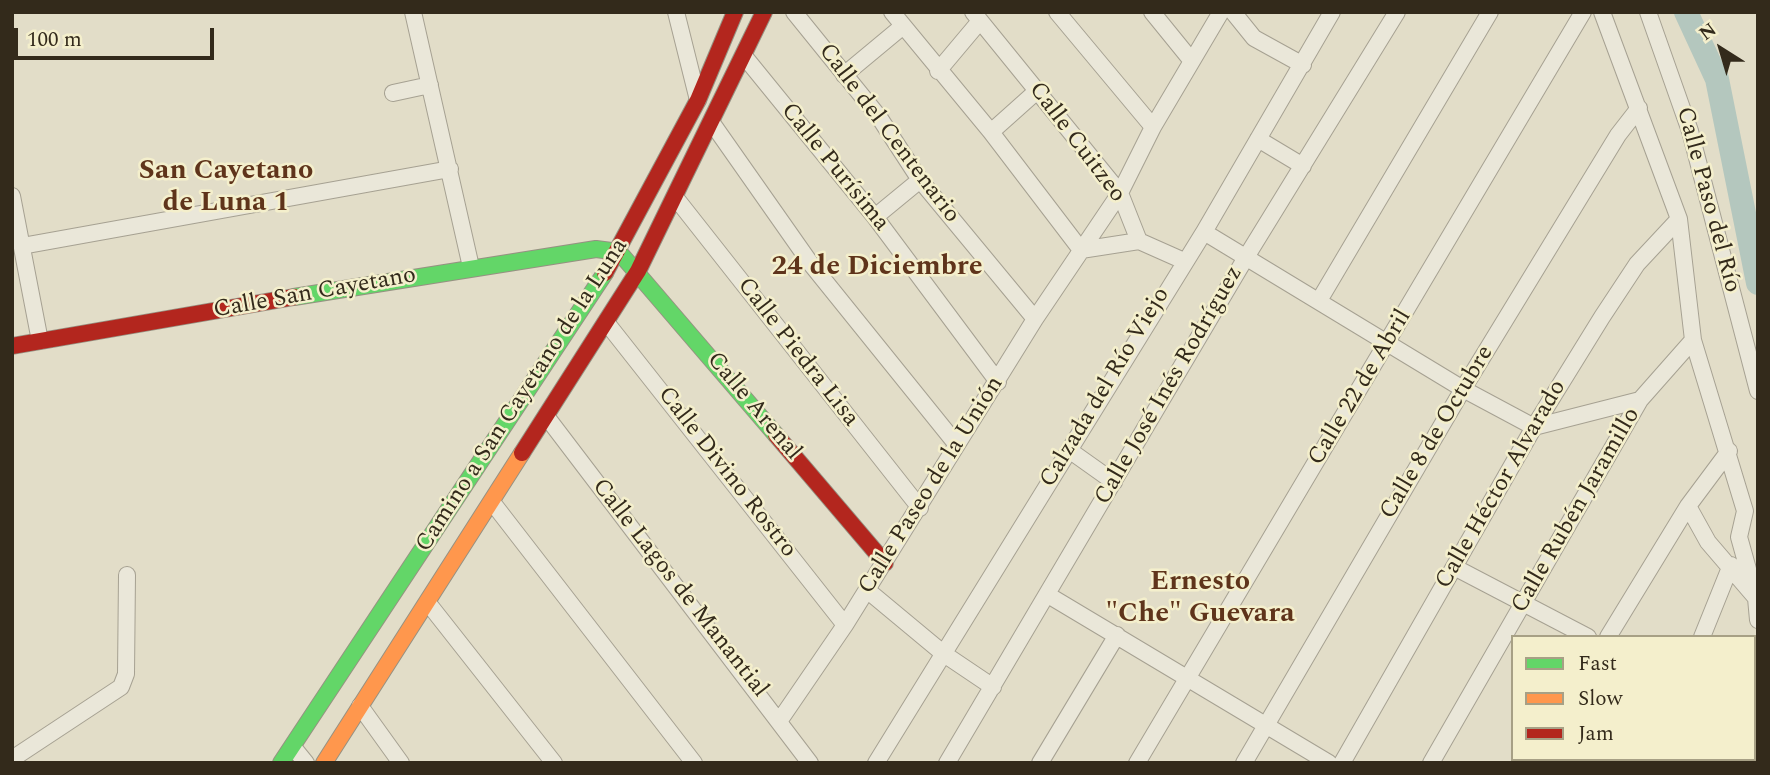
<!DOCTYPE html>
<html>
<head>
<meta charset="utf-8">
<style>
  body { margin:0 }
  #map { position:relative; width:1770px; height:775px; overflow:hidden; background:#e2ddc8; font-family:Spectral,serif }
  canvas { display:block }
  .frame { position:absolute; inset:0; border:14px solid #332a1b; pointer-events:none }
  .legend { position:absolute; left:1511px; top:635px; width:245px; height:126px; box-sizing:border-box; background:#f4efcc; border:2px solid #a7a085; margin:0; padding:9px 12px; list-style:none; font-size:21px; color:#332a1b }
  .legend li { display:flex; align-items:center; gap:14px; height:35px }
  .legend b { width:35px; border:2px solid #a7a085 }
  .north { position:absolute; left:1686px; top:14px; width:70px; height:70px; -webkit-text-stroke:5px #f4efcc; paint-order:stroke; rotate:323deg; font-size:19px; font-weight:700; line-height:28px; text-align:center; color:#332a1b }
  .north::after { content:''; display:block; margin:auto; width:24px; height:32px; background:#332a1b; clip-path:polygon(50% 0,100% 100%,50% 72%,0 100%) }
  .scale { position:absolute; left:14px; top:28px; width:200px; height:32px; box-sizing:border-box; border:4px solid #332a1b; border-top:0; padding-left:9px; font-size:21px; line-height:24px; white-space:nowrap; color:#332a1b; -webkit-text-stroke:5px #f4efcc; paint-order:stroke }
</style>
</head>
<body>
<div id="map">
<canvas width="1770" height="775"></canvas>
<div class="frame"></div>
<ul class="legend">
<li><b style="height:9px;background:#63d668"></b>Fast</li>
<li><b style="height:9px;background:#ff974d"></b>Slow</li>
<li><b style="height:9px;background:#b3261e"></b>Jam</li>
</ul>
<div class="north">N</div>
<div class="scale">100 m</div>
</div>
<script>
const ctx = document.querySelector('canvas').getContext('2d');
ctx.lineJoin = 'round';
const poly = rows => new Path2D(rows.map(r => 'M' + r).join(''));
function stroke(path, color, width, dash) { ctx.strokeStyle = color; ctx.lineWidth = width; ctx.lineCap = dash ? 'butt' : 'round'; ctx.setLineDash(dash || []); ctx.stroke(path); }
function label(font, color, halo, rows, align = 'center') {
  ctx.font = font + ' Spectral,serif'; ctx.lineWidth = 5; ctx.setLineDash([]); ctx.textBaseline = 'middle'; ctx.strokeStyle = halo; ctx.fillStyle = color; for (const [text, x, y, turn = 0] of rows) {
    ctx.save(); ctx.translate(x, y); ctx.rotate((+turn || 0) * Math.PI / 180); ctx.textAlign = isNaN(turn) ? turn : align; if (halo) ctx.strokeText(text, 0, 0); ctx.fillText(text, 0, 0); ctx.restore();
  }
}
const river = poly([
  [1686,12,1717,79,1758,283]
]);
const street = poly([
  [413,12,471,267],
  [676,12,698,100],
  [794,12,879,117,920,180,1035,319],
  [892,12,991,132,1081,250,1139,241],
  [973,12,1120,193,1139,241,1184,261],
  [1057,12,1153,127],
  [1152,12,1191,60],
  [1233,12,1254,38,1303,65],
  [1602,12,1679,219,1693,340,1745,511,1739,537,1756,598],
  [1648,12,1690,131,1758,391],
  [744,56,875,217,998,382],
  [938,71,980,21],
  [844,75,903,26],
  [393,93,430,85],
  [712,123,811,264,957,445],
  [991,132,1038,90],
  [1258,139,1303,166],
  [12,196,40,341],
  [675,197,920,508],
  [875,217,920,180],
  [1204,232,1463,389,1534,427,1640,400],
  [22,246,450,169],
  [1320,299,1490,12],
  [606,322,845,625],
  [546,416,810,763],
  [1069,450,1114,482],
  [492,502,694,763],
  [1688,506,1708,542,1756,598,1758,620],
  [1454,567,1588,637],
  [867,590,944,654,993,687],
  [1048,595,1329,763],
  [428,603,554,763],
  [1608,637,1688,506,1729,451],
  [1702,637,1731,565],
  [360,706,401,763],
  [780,720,845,625,1035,319,1120,193,1153,127,1221,12],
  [293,747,306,763],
  [12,759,121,687,126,674,127,575],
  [876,763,1204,232,1332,12],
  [947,763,1245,259,1397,12],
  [1040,763,1117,635],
  [1137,763,1583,12],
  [1244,763,1463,389,1618,135,1639,108],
  [1342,763,1534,427,1602,317,1637,264,1679,219],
  [1431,763,1640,400,1693,340],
  [1535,763,1537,759],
  [1638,763,1640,759]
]);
const fast = poly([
  [294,297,596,249,619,252,776,435],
  [281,763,605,273]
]);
const slow = poly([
  [324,763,522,453]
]);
const jam = poly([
  [605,273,698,100,735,12],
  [12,346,294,297],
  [776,435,885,563],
  [522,453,638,271,764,12]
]);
const streetNames = [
  ["Calle del Centenario",888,134,53],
  ["Calle Cuitzeo",1076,143,53],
  ["Calle Purísima",834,168,51],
  ["Calle Paso del Río",1707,200,75],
  ["Calle San Cayetano",315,294,-10],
  ["Calle Piedra Lisa",797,353,52],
  ["Calle José Inés Rodríguez",1170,386,-60],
  ["Calzada del Río Viejo",1106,388,-59],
  ["Calle 22 de Abril",1361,388,-59],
  ["Camino a San Cayetano de la Luna",523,396,-57],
  ["Calle Arenal",753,407,50],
  ["Calle 8 de Octubre",1438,433,-59],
  ["Calle Divino Rostro",726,473,52],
  ["Calle Héctor Alvarado",1502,485,-60],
  ["Calle Paseo de la Unión",932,486,-58],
  ["Calle Rubén Jaramillo",1577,511,-60],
  ["Calle Lagos de Manantial",679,589,52]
];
const quarterNames = [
  ["San Cayetano",226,173],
  ["de Luna 1",226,205],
  ["24 de Diciembre",877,269],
  ["Ernesto",1200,584],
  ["\"Che\" Guevara",1200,616]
];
stroke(river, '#b4c7be', 24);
stroke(street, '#a6a192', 18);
stroke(fast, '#969182', 18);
stroke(slow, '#969182', 18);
stroke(jam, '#969182', 18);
stroke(street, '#eae7d9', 16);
stroke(fast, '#63d668', 16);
stroke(slow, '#ff974d', 16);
stroke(jam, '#b3261e', 16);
label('24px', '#332a1b', '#f4efcc', streetNames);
label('bold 28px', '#5f341b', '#f4efcc', quarterNames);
</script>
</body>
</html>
